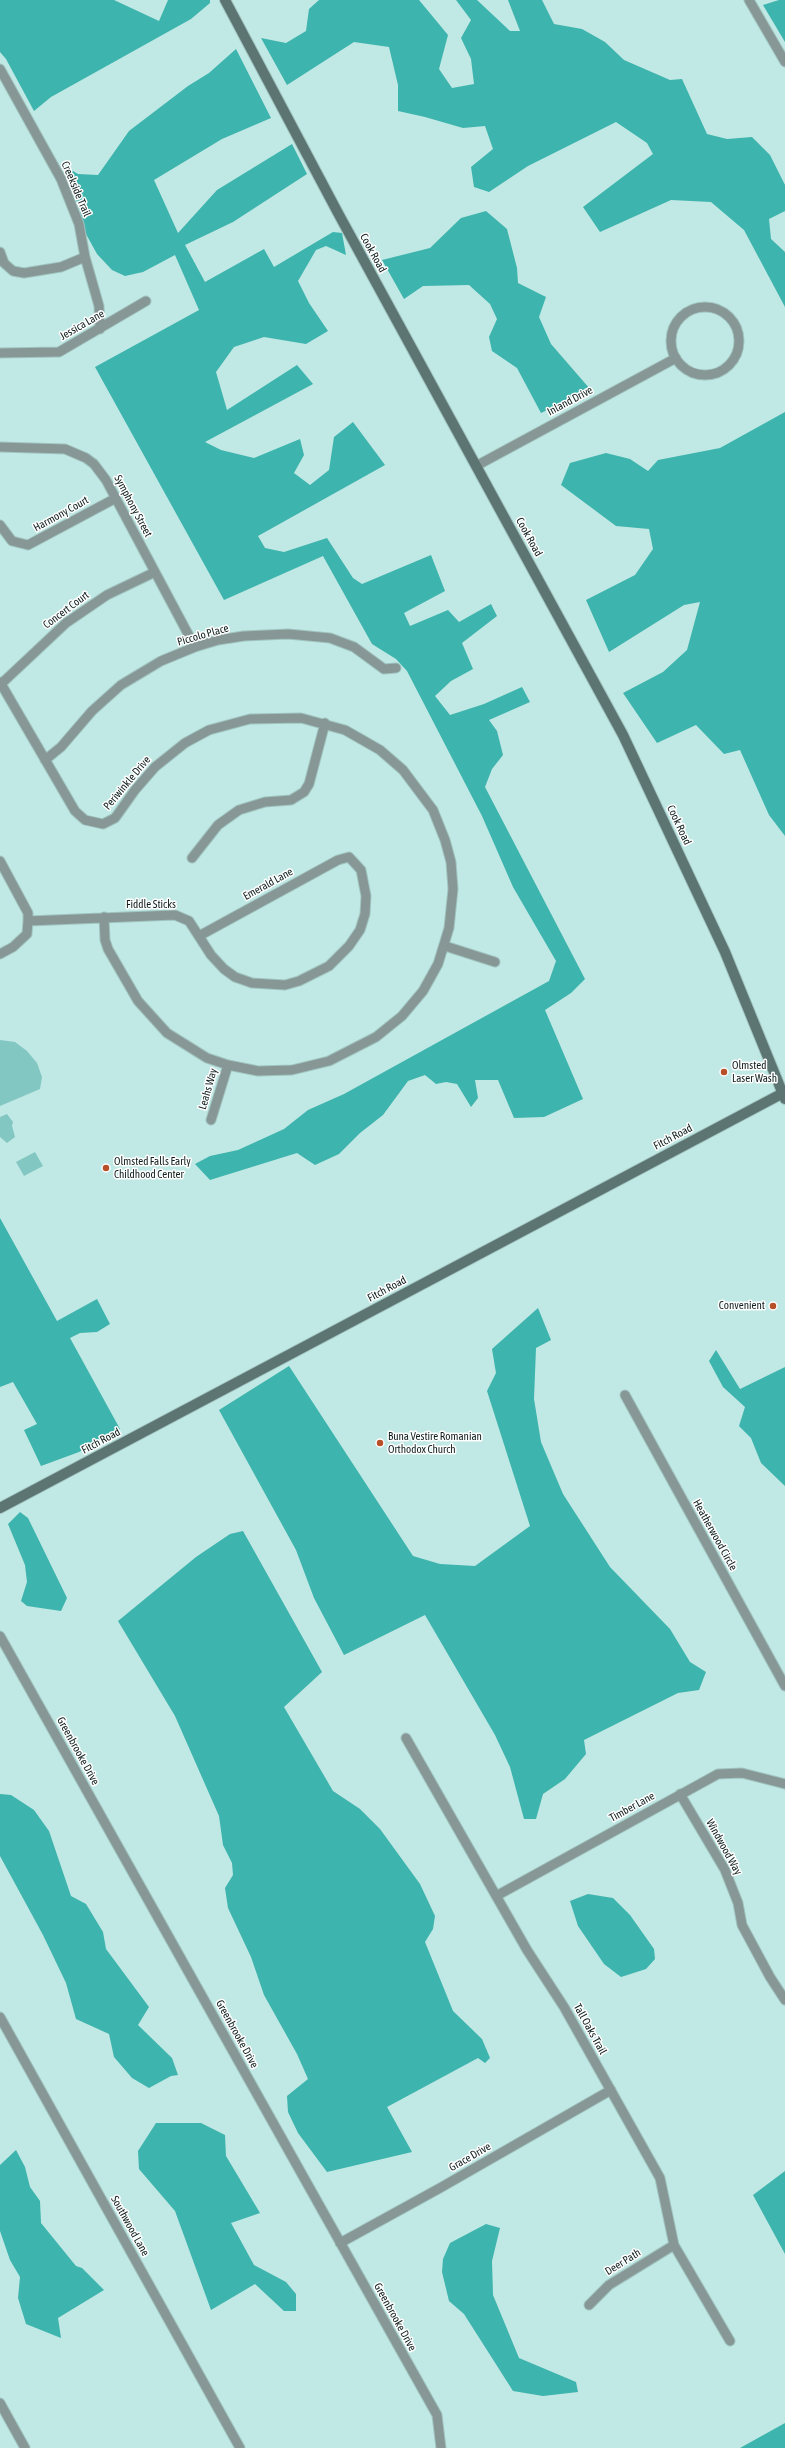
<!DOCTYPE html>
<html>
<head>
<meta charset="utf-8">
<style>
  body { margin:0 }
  canvas { display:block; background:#c0e8e4 }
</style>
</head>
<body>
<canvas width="785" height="2448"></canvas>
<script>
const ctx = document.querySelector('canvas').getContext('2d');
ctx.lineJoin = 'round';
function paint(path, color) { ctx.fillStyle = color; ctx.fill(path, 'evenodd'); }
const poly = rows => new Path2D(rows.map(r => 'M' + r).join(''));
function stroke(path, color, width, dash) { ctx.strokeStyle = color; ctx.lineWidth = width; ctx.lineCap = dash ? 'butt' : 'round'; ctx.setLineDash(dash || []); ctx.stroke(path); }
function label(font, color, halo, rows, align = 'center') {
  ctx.font = font + ' "Asap Condensed",sans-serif'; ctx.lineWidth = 3; ctx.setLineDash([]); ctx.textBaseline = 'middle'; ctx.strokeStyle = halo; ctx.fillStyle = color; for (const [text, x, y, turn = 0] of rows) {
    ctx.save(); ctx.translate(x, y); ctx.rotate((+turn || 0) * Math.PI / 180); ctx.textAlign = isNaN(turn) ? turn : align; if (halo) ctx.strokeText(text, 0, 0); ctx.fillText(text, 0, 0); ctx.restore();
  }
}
const green = poly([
  [0,1040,15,1042,27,1051,37,1063,42,1077,40,1089,0,1106],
  [7,1114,13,1122,12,1126,15,1137,7,1143,0,1137,0,1117],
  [35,1152,43,1166,24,1176,16,1162]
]);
const forest = poly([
  [0,0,114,0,159,21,168,0,210,0,210,3,191,19,51,97,34,111,6,59,0,52],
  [319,0,419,0,448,35,439,69,452,88,474,84,471,59,461,38,471,20,456,0,477,0,510,31,520,31,508,0,542,0,554,24,582,29,605,42,624,60,670,80,682,79,707,134,727,139,752,137,770,155,785,185,785,211,769,219,771,239,785,252,785,307,744,230,711,202,671,200,600,232,583,207,653,154,647,143,616,122,528,166,489,192,474,187,471,167,493,149,485,126,463,128,425,117,398,111,398,85,389,47,354,42,287,85,261,38,286,43,306,31,309,9],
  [779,0,785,0,785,42,763,5],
  [236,49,271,118,222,139,154,180,178,233,217,190,292,144,307,174,233,222,185,245,205,282,264,249,274,267,333,232,342,233,346,255,326,246,316,250,298,281,309,303,328,331,306,344,264,337,234,347,216,372,227,410,297,365,313,384,205,442,221,450,254,458,300,439,304,455,294,473,310,485,329,470,334,437,353,422,385,465,258,536,265,548,284,552,327,538,353,578,362,584,431,555,445,591,404,613,410,626,448,610,459,622,491,604,497,616,462,643,473,669,451,681,435,696,450,715,484,704,522,687,530,702,489,720,497,731,503,755,492,769,485,787,585,979,571,993,545,1010,583,1099,544,1117,514,1118,498,1080,475,1080,478,1098,471,1107,457,1084,446,1082,436,1084,425,1075,408,1081,383,1115,360,1133,339,1154,315,1165,297,1153,210,1180,195,1164,210,1156,238,1150,284,1129,308,1110,344,1094,549,981,556,961,513,887,482,816,407,671,396,659,372,644,323,556,224,600,95,367,199,310,175,255,143,272,125,276,112,270,97,254,86,234,77,202,63,165,78,174,98,175,129,131,188,86,209,73],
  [486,211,507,229,517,268,518,283,546,297,539,317,551,344,590,389,541,413,517,368,492,351,489,337,497,319,490,304,469,285,423,286,404,299,382,260,430,248,461,218],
  [785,412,785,836,769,815,740,750,724,754,696,725,657,743,623,693,663,672,687,650,700,602,684,605,609,652,586,600,635,575,653,549,649,529,616,526,561,485,570,463,606,453,630,459,648,471,658,460,720,448],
  [0,1218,57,1321,97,1299,110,1324,97,1332,80,1333,70,1338,120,1429,79,1452,41,1466,24,1430,37,1424,13,1382,0,1387],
  [538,1308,551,1340,536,1348,534,1399,541,1442,563,1494,610,1567,670,1629,690,1662,706,1672,699,1690,678,1693,584,1740,586,1754,565,1779,543,1794,536,1819,524,1819,510,1767,495,1735,425,1615,344,1655,314,1598,296,1550,219,1410,289,1366,413,1556,440,1564,475,1566,530,1526,487,1391,496,1373,492,1349],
  [716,1350,740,1389,785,1367,785,1486,761,1463,751,1438,739,1426,745,1407,723,1387,709,1361],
  [20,1512,28,1518,67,1598,61,1611,27,1606,21,1601,27,1582,25,1565,8,1524],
  [243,1531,322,1672,284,1707,333,1791,360,1809,380,1829,420,1884,435,1916,433,1929,425,1942,453,2011,482,2039,490,2058,485,2063,478,2058,387,2107,412,2152,327,2172,298,2133,288,2112,287,2096,308,2079,297,2054,264,1995,251,1957,228,1908,225,1888,233,1875,232,1863,223,1845,219,1816,175,1716,118,1621,196,1557,230,1534],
  [0,1794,11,1795,34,1810,49,1831,71,1896,86,1904,103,1932,106,1949,149,2007,138,2025,172,2058,178,2075,171,2076,149,2088,132,2078,114,2057,109,2034,76,2019,66,1983,43,1935,0,1856],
  [588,1894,613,1898,630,1915,654,1949,655,1959,646,1969,621,1977,604,1964,578,1926,570,1901],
  [156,2123,201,2123,225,2135,226,2156,260,2213,231,2223,254,2265,286,2282,296,2294,296,2311,284,2311,255,2284,211,2310,175,2211,139,2169,138,2151],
  [16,2150,25,2167,30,2187,40,2201,41,2223,76,2266,82,2268,104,2290,58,2318,61,2338,26,2324,18,2298,20,2277,10,2260,0,2231,0,2165],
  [785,2171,785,2254,753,2195],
  [486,2224,500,2228,492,2261,493,2295,519,2358,576,2382,578,2392,543,2396,513,2391,464,2314,449,2301,442,2272,443,2259,450,2243],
  [785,2423,785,2448,740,2448]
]);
const street = poly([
  [749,0,785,62],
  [0,69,61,179,79,224,85,257,99,306,100,329],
  [0,252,4,263,13,271,24,273,61,267,85,257],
  '671 341a34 34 0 1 1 68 0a34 34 0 1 1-68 0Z',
  [0,353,59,352,146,301],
  [0,447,65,449,86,458,94,464,106,480,195,647],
  [476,466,676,358],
  [0,525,12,541,28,545,116,498],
  [0,682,75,811,85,820,103,824,115,818,135,790,155,767,185,743,209,730,250,719,301,718,345,730,380,750,403,770,433,810,445,840,451,862,453,889,449,928,438,964,423,991,402,1016,376,1037,329,1061,292,1070,258,1071,228,1065,207,1058,167,1033,138,1001,108,949,105,940,104,917],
  [1,684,66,623,107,595,155,572],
  [45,760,61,747,92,711,121,685,161,661,195,647,218,640,244,636,288,634,330,638,354,647,384,669,396,668],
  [192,858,218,825,239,810,265,802,291,800,304,792,309,784,325,723],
  [0,861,28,913,28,921,27,934,13,947,0,954],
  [28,921,175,915,189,921,211,955,224,969,235,977,252,983,285,985,299,981,329,966,349,946,360,930,365,914,366,896,361,870,349,857,338,860,199,936],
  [445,946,495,962],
  [211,1120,228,1065],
  [625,1395,785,1686],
  [0,1636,437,2415,441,2448],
  [406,1738,527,1950,564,2007,660,2178,674,2245,730,2341],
  [680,1794,725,1870,738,1903,742,1925,770,1977,785,2000],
  [498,1895,718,1774,742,1773,785,1784],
  [0,2017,240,2448],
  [340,2243,440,2188,611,2090],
  [589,2305,609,2285,674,2245],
  [0,2403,25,2448]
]);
const secondary = poly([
  [225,0,338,213,623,735,725,952,785,1099],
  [0,1508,785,1092]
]);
const markers = [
  [724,1072,4,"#b75029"],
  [106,1168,4,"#b75029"],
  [773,1306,4,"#b75029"],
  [380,1443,4,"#b75029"]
];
const streetNames = [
  ["Creekside Trail",76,189,67],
  ["Cook Road",373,253,61],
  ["Jessica Lane",82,325,-30],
  ["Inland Drive",570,401,-28],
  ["Symphony Street",133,506,62],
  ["Harmony Court",61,514,-29],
  ["Cook Road",529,537,61],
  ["Concert Court",66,610,-37],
  ["Piccolo Place",203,635,-16],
  ["Periwinkle Drive",127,783,-50],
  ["Cook Road",679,825,65],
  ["Emerald Lane",268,884,-29],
  ["Fiddle Sticks",151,905],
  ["Leahs Way",208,1089,-74],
  ["Fitch Road",673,1137,-28],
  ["Fitch Road",387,1289,-28],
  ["Fitch Road",101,1441,-28],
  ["Heatherwood Circle",715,1535,61],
  ["Greenbrooke Drive",78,1751,61],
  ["Timber Lane",632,1807,-29],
  ["Windwood Way",724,1847,61],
  ["Tall Oaks Trail",590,2029,61],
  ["Greenbrooke Drive",237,2034,61],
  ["Grace Drive",470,2157,-30],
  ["Southwood Lane",130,2226,61],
  ["Deer Path",623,2262,-32],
  ["Greenbrooke Drive",395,2317,61]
];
const poiNames = [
  ["Olmsted",732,1066],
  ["Laser Wash",732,1079],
  ["Olmsted Falls Early",114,1162],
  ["Childhood Center",114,1175],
  ["Convenient",765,1306,"right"],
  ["Buna Vestire Romanian",388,1437],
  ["Orthodox Church",388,1450]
];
paint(green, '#83c7c2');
paint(forest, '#3db4ad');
stroke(street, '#a0c4c0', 11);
stroke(secondary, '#a0c4c0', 12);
stroke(street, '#879795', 9);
stroke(secondary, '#5c7472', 10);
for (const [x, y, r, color] of markers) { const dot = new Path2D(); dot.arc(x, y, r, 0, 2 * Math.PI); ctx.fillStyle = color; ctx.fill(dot); stroke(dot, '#fff', 1.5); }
label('11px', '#0f1e1d', '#fff', streetNames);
label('11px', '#0f1e1d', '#fff', poiNames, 'left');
</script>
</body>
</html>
